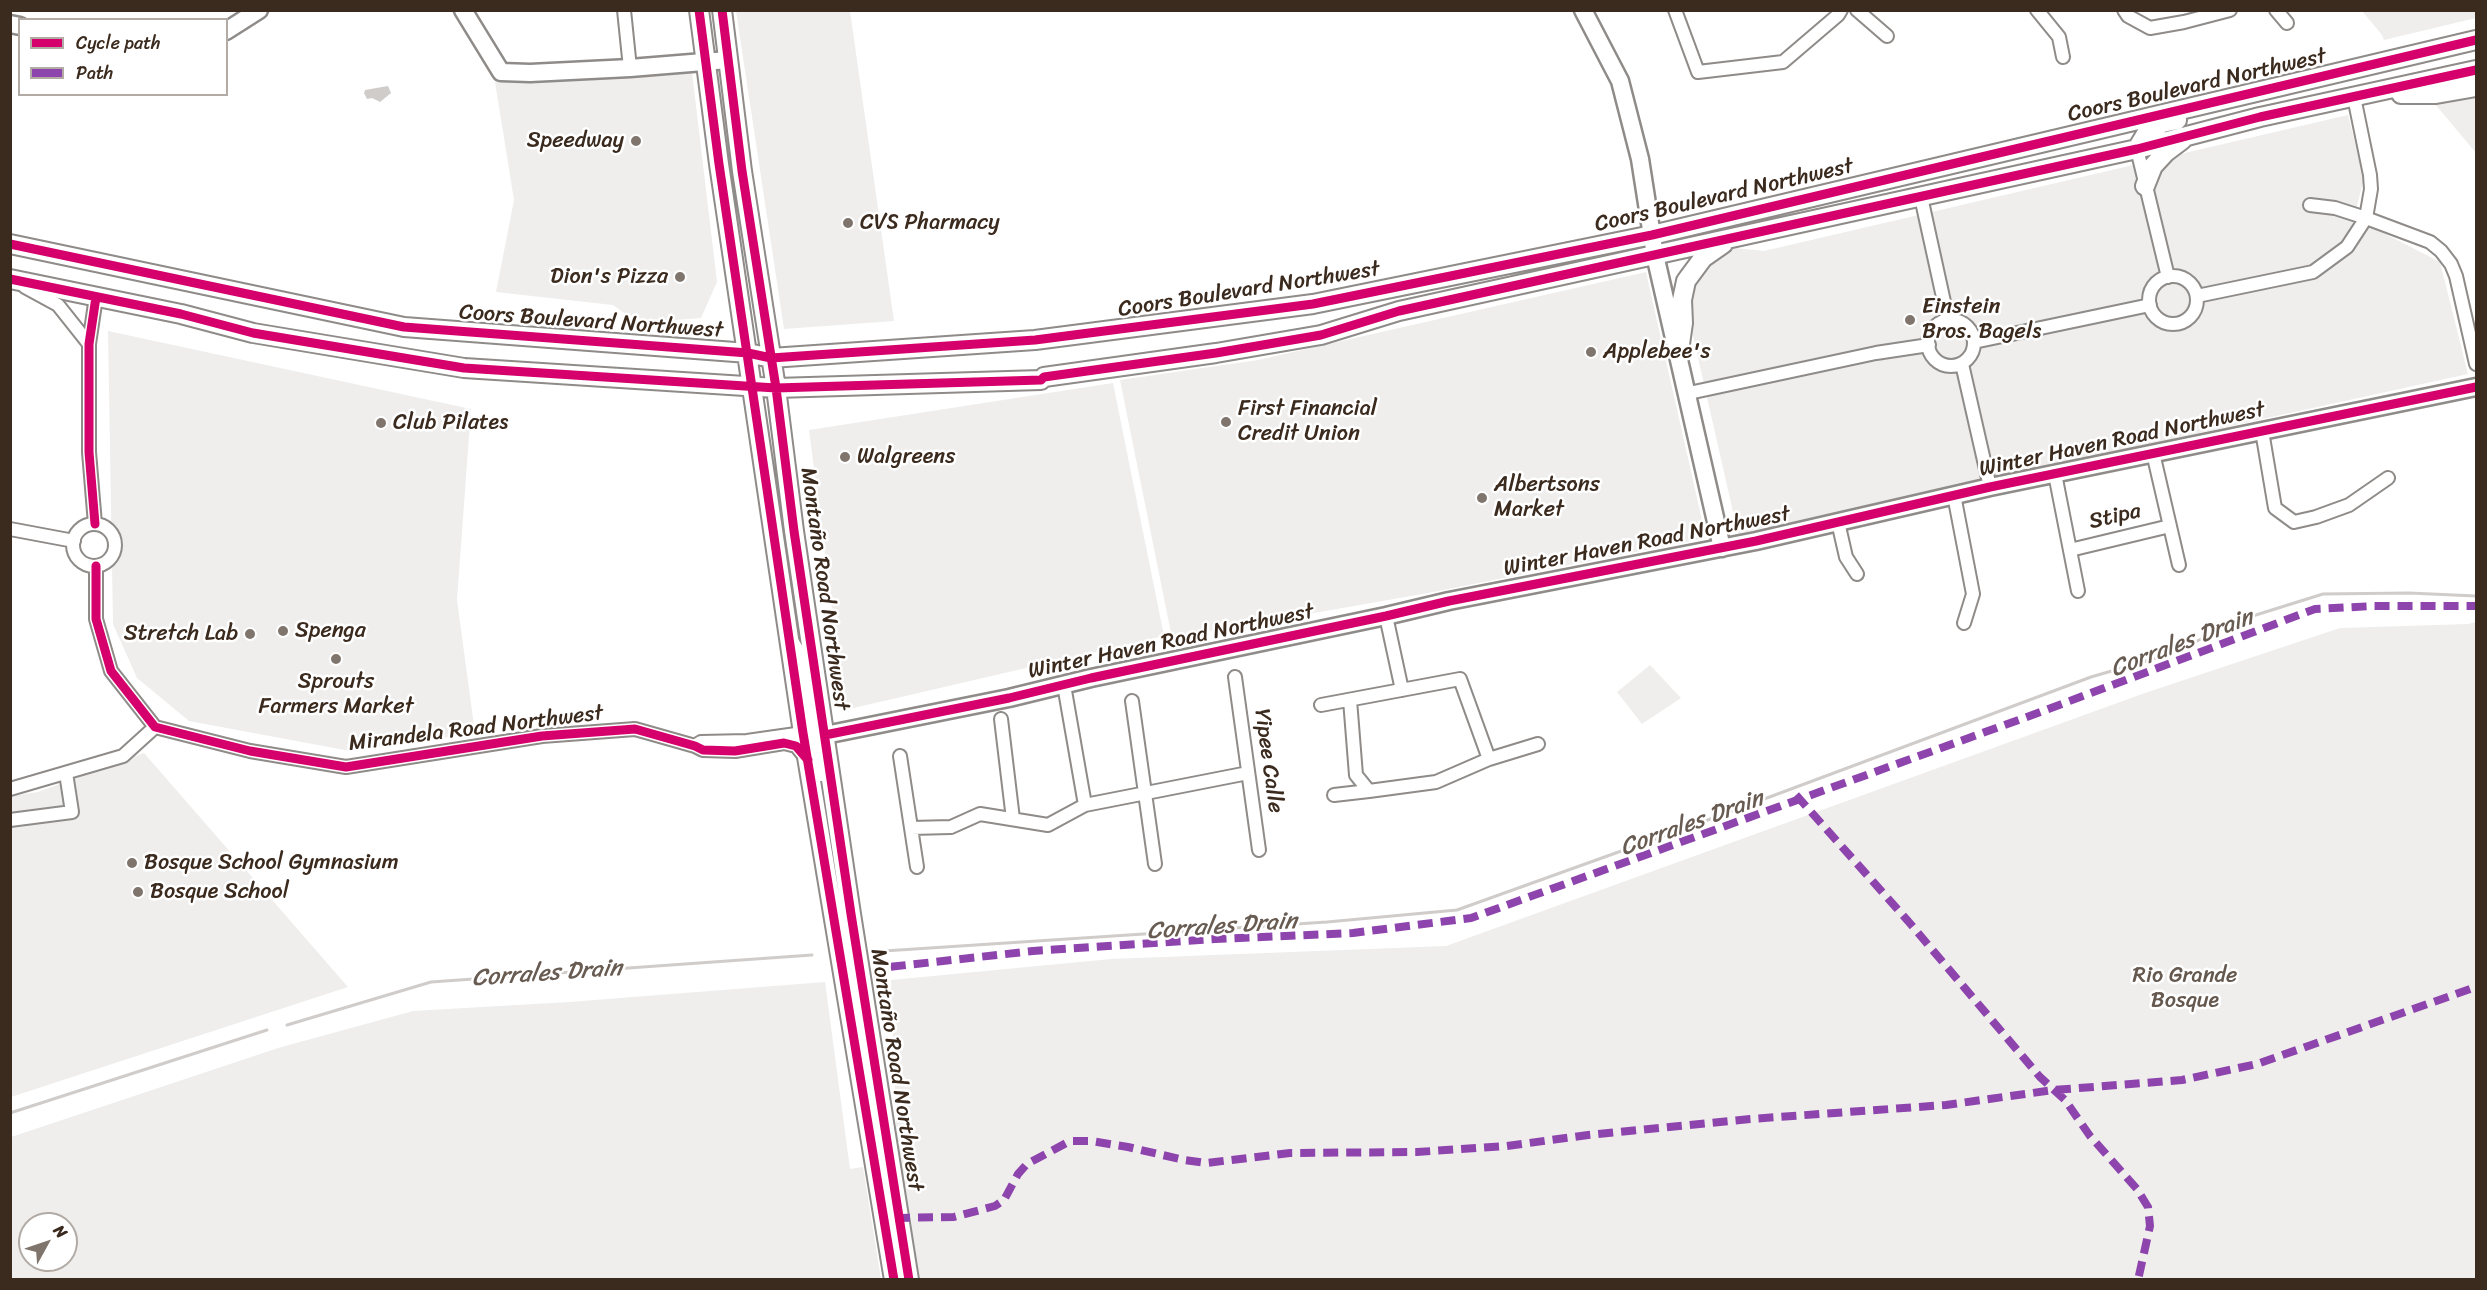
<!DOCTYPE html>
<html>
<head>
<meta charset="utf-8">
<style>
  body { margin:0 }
  #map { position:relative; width:2487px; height:1290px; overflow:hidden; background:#fff; font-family:Sriracha,sans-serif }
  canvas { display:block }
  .frame { position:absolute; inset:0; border:12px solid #3b2a1e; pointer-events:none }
  .legend { position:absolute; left:18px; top:18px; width:210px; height:78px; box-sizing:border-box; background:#fff; border:2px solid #b1aaa5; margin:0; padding:8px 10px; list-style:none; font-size:18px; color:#3b2a1e }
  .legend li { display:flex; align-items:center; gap:12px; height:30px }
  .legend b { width:30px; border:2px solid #b1aaa5 }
  .north { position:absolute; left:18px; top:1212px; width:60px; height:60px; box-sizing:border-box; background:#fff; border:2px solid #b1aaa5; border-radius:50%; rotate:50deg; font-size:16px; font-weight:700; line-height:24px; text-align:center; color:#3b2a1e }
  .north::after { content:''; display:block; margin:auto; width:21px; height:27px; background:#80756d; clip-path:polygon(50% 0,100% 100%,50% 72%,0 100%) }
</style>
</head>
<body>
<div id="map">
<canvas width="2487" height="1290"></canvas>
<div class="frame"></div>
<ul class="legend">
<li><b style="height:8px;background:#d6006c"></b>Cycle path</li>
<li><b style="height:8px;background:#8e44ad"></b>Path</li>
</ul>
<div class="north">N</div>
</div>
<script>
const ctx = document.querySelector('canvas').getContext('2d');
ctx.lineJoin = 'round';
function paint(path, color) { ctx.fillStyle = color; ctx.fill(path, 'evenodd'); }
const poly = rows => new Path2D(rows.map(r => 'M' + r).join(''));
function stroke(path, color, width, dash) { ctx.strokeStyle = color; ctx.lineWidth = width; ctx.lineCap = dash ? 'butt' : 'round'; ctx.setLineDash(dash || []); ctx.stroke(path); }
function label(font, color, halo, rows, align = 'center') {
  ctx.font = font + ' Sriracha,sans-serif'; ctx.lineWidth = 5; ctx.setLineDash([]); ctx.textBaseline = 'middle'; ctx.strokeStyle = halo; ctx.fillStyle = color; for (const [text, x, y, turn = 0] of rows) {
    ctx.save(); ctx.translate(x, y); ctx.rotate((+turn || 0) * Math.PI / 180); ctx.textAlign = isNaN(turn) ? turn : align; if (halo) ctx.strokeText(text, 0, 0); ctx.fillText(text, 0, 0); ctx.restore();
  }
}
const built = poly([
  [736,11,850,11,894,321,784,329],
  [2362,11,2476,11,2476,18,2384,40,2382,35],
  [692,72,717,282,701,318,638,323,613,305,496,292,514,200,495,82],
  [2476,94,2476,153,2435,104],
  [2348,115,2364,178,2354,218,2440,262,2468,374,1738,534,1686,305,1688,290,1716,254,1735,248,1764,251],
  [1646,272,1706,538,1428,593,1172,638,1120,380,1258,360],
  [108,331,471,409,457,600,475,733,350,751,189,721,137,678,113,624],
  [1113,383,1164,636,845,710,809,430],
  [2476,622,2476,1279,917,1279,897,1155,891,980,1111,959,1446,946,2145,693,2340,628,2468,624],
  [1650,665,1681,698,1642,724,1617,692],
  [144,753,348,987,11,1097,11,796,38,792],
  [825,982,850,1169,863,1167,881,1279,11,1279,11,1137,278,1048,413,1011,569,1002],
  [30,1224,66,1224,66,1260,30,1260]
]);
const water = poly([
  [388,86,391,93,380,102,372,98,367,99,364,93,365,90]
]);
const stream = poly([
  [884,951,1327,922,1457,910,1716,817,2091,677,2170,654,2243,619,2323,594,2409,593,2476,596],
  [287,1025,431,982,812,955],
  [10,1113,267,1030]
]);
const street = poly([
  [624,10,630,68],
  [1675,10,1698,72,1783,62,1838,15,1841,10],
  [1857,10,1887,36],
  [2037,10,2059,37,2063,57],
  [2124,10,2128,16,2150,28,2184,22,2230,10],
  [2276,10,2287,23],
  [2137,149,2168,277],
  [1921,197,1948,320],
  [2310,205,2335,208,2366,218,2430,242,2441,251,2451,264,2456,276,2476,364],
  '2149 300a24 24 0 1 1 48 0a24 24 0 1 1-48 0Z',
  [25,287,58,305,89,344],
  [2197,296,2313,272,2347,247,2366,218,2371,189,2370,175,2354,97],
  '1928 343a23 23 0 1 1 46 0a23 23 0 1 1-46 0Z',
  [1974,342,2150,305],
  [1962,364,1990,487],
  [1689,393,1876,353,1929,345],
  [2262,431,2275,508,2294,522,2316,517,2349,505,2388,478],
  [2153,453,2179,565],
  [2055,474,2078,591],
  [1954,495,1973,594,1964,623],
  [1838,522,1846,557,1857,574],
  [95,524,89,452,89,344,96,297],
  '73 545a21 21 0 1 1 42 0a21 21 0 1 1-42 0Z',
  [10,529,74,541],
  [2070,550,2170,526],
  [96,566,96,619,111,671,155,727,250,751,346,767,542,736,635,729,695,746,703,750,735,751,784,743,796,746,805,757],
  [1386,616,1402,690],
  [1235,677,1259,850],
  [1064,685,1085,805],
  [1132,701,1155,864],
  [1321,705,1460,679,1489,759,1436,782,1369,791,1356,775,1350,700],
  [1001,719,1013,819],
  [696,745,701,742,747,741,803,733,814,743,822,775],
  [900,756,917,867],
  [1489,759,1538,744],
  [10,789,123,756,155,727],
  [1334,795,1369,791],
  [10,820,72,812,66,773],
  [911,828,951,827,980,814,1048,825,1085,805,1248,773]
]);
const secondary = poly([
  [463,10,501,72,530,73,630,68,728,60],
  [1583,10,1620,81,1640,159,1655,255,1722,548],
  [10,24,20,26],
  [226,31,259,10],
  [790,641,803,663,814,729,825,735,1009,698,1091,678,1386,616,1449,601,1756,541,1990,487,2476,387]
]);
const primary = poly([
  [699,10,719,164,803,733,894,1280],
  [722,10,742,171,776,388,794,531,851,914,909,1280],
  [2401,94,2436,94,2476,87],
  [2137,149,2146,134,2162,123,2177,120],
  [2145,186,2153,166,2166,152,2182,140],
  [10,244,404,327,748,353,771,358,1035,340,1313,304,1652,235,2476,40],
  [10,279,181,314,253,333,464,368,776,388,1041,380,1044,377,1216,353,1321,335,1399,311,2137,149,2260,117,2476,70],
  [1679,351,1683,323,1682,300,1686,281,1703,258,1723,244]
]);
const quiet = poly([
  [1796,795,1908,921,2040,1077,2065,1100,2090,1136,2137,1189,2148,1207,2150,1226,2138,1280],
  [878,980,880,968,1033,951,1215,939,1353,933,1471,918,2035,714,2315,609,2374,606,2476,606],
  [895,1218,954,1217,995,1206,1004,1200,1018,1174,1027,1164,1070,1141,1091,1141,1128,1147,1184,1160,1206,1163,1290,1153,1417,1152,1507,1146,1588,1135,1750,1119,1946,1105,2054,1090,2182,1080,2257,1064,2476,987]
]);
const cycleway = poly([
  [699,10,719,164,803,733,894,1280],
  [722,10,742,171,776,388,794,531,851,914,909,1280],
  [10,244,404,327,748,353,771,358,1035,340,1313,304,1652,235,2476,40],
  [10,279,181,314,253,333,464,368,776,388,1041,380,1044,377,1216,353,1321,335,1399,311,2137,149,2260,117,2476,70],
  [95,524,89,452,89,344,96,297],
  [96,566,96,619,111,671,155,727,250,751,346,767,542,736,635,729,695,746,703,750,735,751,784,743,796,746,808,760],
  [825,735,1009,698,1091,678,1386,616,1449,601,1756,541,1990,487,2476,387]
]);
const markers = [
  [636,141,6,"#80756d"],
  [848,223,6,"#80756d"],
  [680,277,6,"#80756d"],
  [1910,320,6,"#80756d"],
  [1591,352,6,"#80756d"],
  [1226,422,6,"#80756d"],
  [381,423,6,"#80756d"],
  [845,457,6,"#80756d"],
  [1482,498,6,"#80756d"],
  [283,631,6,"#80756d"],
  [250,634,6,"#80756d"],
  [336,659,6,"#80756d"],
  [132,863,6,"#80756d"],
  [138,892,6,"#80756d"]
];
const streetNames = [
  ["Coors Boulevard Northwest",2197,86,-13],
  ["Coors Boulevard Northwest",1724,196,-13],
  ["Coors Boulevard Northwest",1249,290,-9],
  ["Coors Boulevard Northwest",591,322,4],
  ["Winter Haven Road Northwest",2122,440,-12],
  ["Stipa",2115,517,-13],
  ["Winter Haven Road Northwest",1647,542,-11],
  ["Montaño Road Northwest",824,589,82],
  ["Winter Haven Road Northwest",1171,642,-12],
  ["Mirandela Road Northwest",476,729,-7],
  ["Yipee Calle",1268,761,82],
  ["Montaño Road Northwest",896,1070,81]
];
const poiNames = [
  ["Speedway",624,141,"right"],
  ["CVS Pharmacy",860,223],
  ["Dion's Pizza",668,277,"right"],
  ["Einstein",1922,307],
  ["Bros. Bagels",1922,332],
  ["Applebee's",1603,352],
  ["First Financial",1238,409],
  ["Credit Union",1238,434],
  ["Club Pilates",393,423],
  ["Walgreens",857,457],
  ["Albertsons",1494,485],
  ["Market",1494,510],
  ["Spenga",295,631],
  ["Stretch Lab",238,634,"right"],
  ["Sprouts",336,682,"center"],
  ["Farmers Market",336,707,"center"],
  ["Bosque School Gymnasium",144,863],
  ["Bosque School",150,892]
];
const parkNames = [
  ["Rio Grande",2185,976],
  ["Bosque",2185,1001]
];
const waterNames = [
  ["Corrales Drain",2182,644,-21],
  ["Corrales Drain",1692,824,-20],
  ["Corrales Drain",1222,927,-4],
  ["Corrales Drain",547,974,-4]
];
paint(built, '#efeeed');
paint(water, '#d0ccca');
stroke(stream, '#d0ccca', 3);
stroke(street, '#8e8b88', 16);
stroke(secondary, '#8e8b88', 21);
stroke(primary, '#8e8b88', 22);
stroke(street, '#fff', 12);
stroke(secondary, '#fff', 16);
stroke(primary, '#fff', 18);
stroke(quiet, '#8e44ad', 8, [15, 8]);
stroke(cycleway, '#d6006c', 9);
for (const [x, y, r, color] of markers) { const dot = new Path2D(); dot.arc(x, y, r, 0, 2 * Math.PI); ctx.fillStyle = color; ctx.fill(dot); stroke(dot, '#fff', 2); }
label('22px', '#3b2a1e', '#fff', streetNames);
label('22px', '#3b2a1e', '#fff', poiNames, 'left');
label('22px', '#65584e', '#fff', parkNames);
label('italic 24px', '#685b52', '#fff', waterNames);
</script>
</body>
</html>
